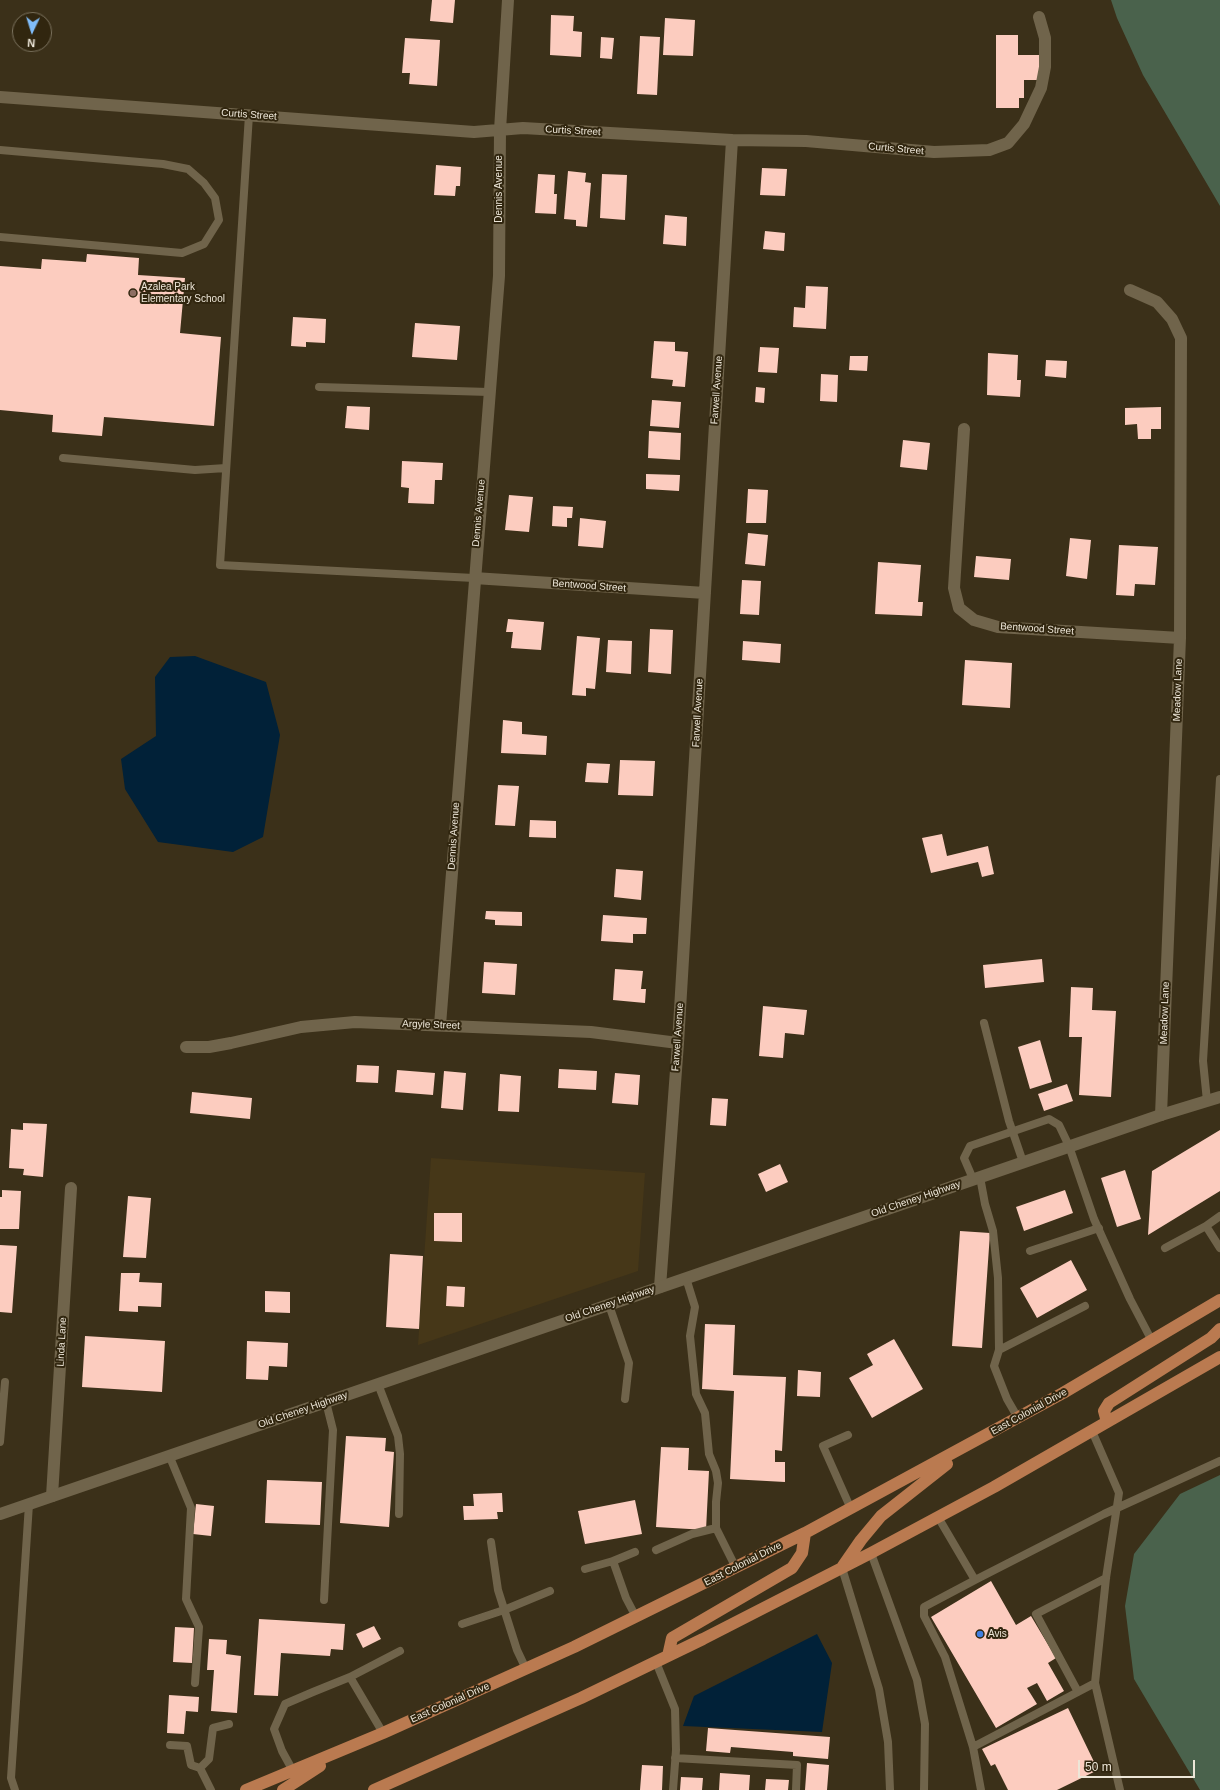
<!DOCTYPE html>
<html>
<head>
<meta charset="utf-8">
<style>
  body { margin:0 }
  #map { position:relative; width:1220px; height:1790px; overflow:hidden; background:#3b3019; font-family:Helvetica,sans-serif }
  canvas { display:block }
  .north { position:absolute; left:12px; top:12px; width:40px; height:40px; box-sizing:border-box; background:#31260f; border:1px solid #7c735f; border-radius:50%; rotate:184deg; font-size:11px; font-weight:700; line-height:16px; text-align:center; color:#ede6d8 }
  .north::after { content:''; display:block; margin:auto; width:14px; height:18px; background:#80bdfa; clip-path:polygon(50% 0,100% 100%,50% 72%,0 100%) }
  .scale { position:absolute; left:1078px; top:1760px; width:117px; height:18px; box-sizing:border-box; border:2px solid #ede6d8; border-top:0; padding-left:5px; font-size:12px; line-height:14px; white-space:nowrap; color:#ede6d8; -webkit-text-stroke:3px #31260f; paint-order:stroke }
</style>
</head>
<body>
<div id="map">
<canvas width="1220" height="1790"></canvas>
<div class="north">N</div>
<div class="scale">50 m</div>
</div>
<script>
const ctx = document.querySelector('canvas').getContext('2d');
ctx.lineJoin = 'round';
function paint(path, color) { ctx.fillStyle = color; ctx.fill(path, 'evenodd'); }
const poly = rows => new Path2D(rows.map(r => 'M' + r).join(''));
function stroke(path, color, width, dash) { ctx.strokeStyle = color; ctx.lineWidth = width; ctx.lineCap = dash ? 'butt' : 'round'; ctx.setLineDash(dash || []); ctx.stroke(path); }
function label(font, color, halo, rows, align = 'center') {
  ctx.font = font + ' Helvetica,sans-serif'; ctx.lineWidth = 4; ctx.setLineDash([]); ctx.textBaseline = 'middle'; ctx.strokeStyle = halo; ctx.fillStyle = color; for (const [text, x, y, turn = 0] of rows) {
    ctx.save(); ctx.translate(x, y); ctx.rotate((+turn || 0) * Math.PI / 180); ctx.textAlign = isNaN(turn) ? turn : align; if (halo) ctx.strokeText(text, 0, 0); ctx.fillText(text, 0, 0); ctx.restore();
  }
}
const built = poly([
  [431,1158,645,1173,638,1271,418,1345]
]);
const green = poly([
  [1111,0,1220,0,1220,206,1143,75,1117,18],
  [1220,1475,1220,1790,1200,1790,1134,1679,1125,1606,1134,1554,1180,1494]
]);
const water = poly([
  [195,656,266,682,280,735,263,837,233,852,158,842,125,789,121,759,156,736,155,677,170,657],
  [817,1634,832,1663,822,1732,683,1726,694,1696]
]);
const building = poly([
  [432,0,455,0,453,23,430,21],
  [551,15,574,16,573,31,582,32,581,57,550,55],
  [665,18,695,20,693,56,663,55],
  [996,35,1018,35,1018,55,1040,55,1040,80,1024,80,1024,98,1019,98,1019,108,996,108],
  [640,36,660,37,657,95,637,94],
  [601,37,614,38,612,59,600,58],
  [405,38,440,40,437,86,409,84,410,73,402,73],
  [436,165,461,167,460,186,456,186,455,196,434,195],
  [762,168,787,169,785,196,760,195],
  [568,171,586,173,585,182,591,183,587,227,576,226,576,220,564,219],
  [538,174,555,175,554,194,557,194,556,214,535,213],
  [602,174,627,175,625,220,600,218],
  [665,215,687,217,686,246,663,244],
  [765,231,785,233,784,251,763,249],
  [87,254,139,258,138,275,185,278,180,333,221,337,214,426,104,417,102,436,52,432,53,415,0,410,0,266,41,269,42,259,86,262],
  [806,286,828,287,826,329,793,327,794,307,805,308],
  [293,317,326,319,325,343,306,342,306,347,291,346],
  [415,323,460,326,457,360,412,357],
  [654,341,675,342,675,351,688,352,685,387,672,386,673,380,651,378],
  [760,347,779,348,777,373,758,372],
  [988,353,1018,355,1017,380,1021,380,1020,397,987,395],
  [850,356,868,356,867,371,849,370],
  [1046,360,1067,361,1066,378,1045,376],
  [821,374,838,375,837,402,820,401],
  [756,387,765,388,764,403,755,402],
  [652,400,681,402,679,428,650,426],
  [347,406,370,407,369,430,345,428],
  [1161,407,1161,429,1151,429,1151,439,1138,439,1137,424,1125,425,1125,408],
  [649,431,681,433,680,460,648,458],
  [903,440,930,443,927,470,900,467],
  [402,461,443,463,442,480,435,480,434,504,408,503,409,488,401,487],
  [646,474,680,475,679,491,646,489],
  [748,489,768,490,766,523,746,523],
  [509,495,533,497,529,532,505,530],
  [553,506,573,507,572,518,567,518,567,527,552,526],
  [580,518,606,521,603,548,578,546],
  [748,533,768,535,765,566,745,564],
  [1070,538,1091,540,1087,579,1066,576],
  [1119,545,1158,547,1155,585,1135,584,1134,596,1116,595],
  [976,556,1011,559,1009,580,974,577],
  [878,562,921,565,918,602,923,602,922,616,875,614],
  [742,580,761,581,759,615,740,614],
  [508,619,544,622,541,650,511,648,513,632,506,632],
  [650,629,673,630,671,674,648,672],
  [577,636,600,638,595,689,586,688,586,696,572,695],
  [608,640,632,641,631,674,606,672],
  [743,641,781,644,780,663,742,660],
  [965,660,1012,663,1010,708,962,705],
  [503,720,522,722,522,734,547,736,546,755,501,753],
  [620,760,655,761,653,796,618,795],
  [587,763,610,764,608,783,585,782],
  [498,785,519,786,515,826,495,825],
  [530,820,556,821,556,838,529,837],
  [942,834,947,856,988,846,994,874,982,877,978,862,931,873,922,838],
  [616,869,643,871,641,900,614,897],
  [486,911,522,912,522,926,495,925,495,920,485,919],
  [603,915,647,918,646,934,633,934,633,943,601,941],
  [1042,959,1044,982,985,988,983,965],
  [484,962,517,964,515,995,482,993],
  [615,969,643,971,641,989,646,989,645,1003,613,1000],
  [1071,987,1093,988,1092,1010,1116,1011,1111,1097,1079,1095,1082,1037,1069,1037],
  [763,1006,807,1010,804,1035,785,1033,783,1058,759,1056],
  [1040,1040,1052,1082,1030,1089,1018,1047],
  [357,1065,379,1066,378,1083,356,1082],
  [559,1069,597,1071,596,1090,558,1088],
  [397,1070,435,1073,433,1095,395,1092],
  [444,1071,466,1073,463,1110,441,1108],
  [615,1073,640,1075,638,1105,612,1103],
  [500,1074,521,1076,519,1112,498,1111],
  [1067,1084,1073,1101,1044,1111,1038,1094],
  [192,1092,252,1098,250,1119,190,1113],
  [712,1098,728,1099,726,1126,710,1125],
  [23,1123,47,1124,43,1177,23,1175,24,1169,9,1168,11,1129,23,1130],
  [1220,1130,1220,1191,1148,1235,1152,1171],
  [780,1164,788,1182,766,1192,758,1174],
  [1125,1170,1141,1219,1117,1227,1101,1178],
  [2,1190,21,1191,19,1229,0,1229,0,1197,2,1197],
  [1065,1190,1073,1213,1024,1231,1016,1207],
  [128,1196,151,1198,146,1258,123,1257],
  [434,1213,462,1213,462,1242,434,1241],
  [960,1231,990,1233,982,1348,952,1346],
  [0,1245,17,1246,12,1313,0,1312],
  [390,1254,423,1256,419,1329,386,1327],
  [1071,1260,1087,1290,1037,1318,1020,1288],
  [121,1273,140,1273,139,1282,162,1283,161,1307,138,1306,138,1312,119,1311],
  [447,1286,465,1287,464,1307,446,1306],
  [265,1291,290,1292,290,1313,265,1312],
  [705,1324,735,1325,733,1375,786,1377,782,1451,775,1450,775,1462,785,1462,785,1482,730,1479,734,1391,702,1389],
  [85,1336,165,1341,162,1392,82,1387],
  [894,1339,923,1389,872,1418,849,1378,873,1365,867,1354],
  [247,1341,288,1343,287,1367,269,1366,268,1380,246,1379],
  [798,1370,821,1372,820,1397,797,1396],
  [346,1436,386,1438,385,1451,394,1452,389,1527,340,1523],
  [661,1447,689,1448,688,1470,709,1471,706,1530,656,1527],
  [267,1480,322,1482,320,1525,265,1523],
  [502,1493,503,1512,497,1512,498,1519,464,1520,463,1506,474,1506,473,1494],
  [635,1500,642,1534,585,1544,578,1511],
  [196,1504,214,1506,211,1536,193,1534],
  [991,1581,1016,1625,1031,1616,1056,1658,1048,1663,1064,1691,1047,1701,1037,1683,1027,1688,1037,1704,996,1728,931,1617],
  [259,1619,345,1624,343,1650,331,1649,330,1656,281,1653,278,1696,254,1695],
  [374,1626,381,1639,363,1648,356,1634],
  [175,1627,194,1628,192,1663,173,1662],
  [209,1639,227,1640,226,1654,241,1656,237,1713,211,1711,214,1670,207,1670],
  [169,1695,199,1697,198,1712,186,1711,184,1734,167,1733],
  [1068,1708,1098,1770,1057,1790,1008,1790,995,1764,991,1766,982,1749],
  [708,1728,830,1737,828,1759,793,1756,793,1752,731,1747,730,1753,706,1751],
  [807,1763,829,1765,827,1790,805,1790],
  [642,1765,663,1766,662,1790,640,1790],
  [720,1773,750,1775,749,1790,719,1790],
  [681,1777,703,1778,702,1790,680,1790],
  [766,1779,789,1780,788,1790,765,1790]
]);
const service = poly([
  [249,115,220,565,474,578],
  [0,150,163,164,188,169,204,183,215,198,219,220,204,244,182,253,0,237],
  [319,387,489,392],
  [63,458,195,470,226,468],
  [984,1023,1009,1121,1023,1162],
  [1207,1101,1203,1061,1220,779],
  [980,1177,985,1204,993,1231,998,1278,999,1350,994,1366,1007,1399,1018,1418],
  [973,1179,964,1158,970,1146,1049,1119,1059,1125,1069,1146,1094,1219,1130,1299,1152,1341],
  [1220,1216,1206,1226,1220,1248],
  [1165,1248,1206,1226],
  [1030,1251,1099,1228],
  [686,1278,695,1307,690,1336,696,1394,705,1413,709,1454,716,1471,718,1483,716,1502,716,1528,736,1568],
  [609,1305,629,1363,625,1399],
  [999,1350,1085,1306],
  [378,1384,398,1436,400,1454,399,1514],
  [1092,1431,1119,1493,1106,1578,1095,1683,1120,1790],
  [848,1435,823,1446,851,1509],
  [0,1442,5,1382],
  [169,1455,191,1508,186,1599,199,1627,195,1683],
  [938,1517,975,1580,1104,1514,1220,1461],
  [491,1542,498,1590,517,1650,526,1669],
  [656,1550,692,1534,716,1528],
  [871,1553,917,1680,925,1724,924,1790],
  [613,1561,635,1552],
  [842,1568,879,1689,888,1742,890,1790],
  [585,1569,613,1561,626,1598,636,1617],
  [324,1600,333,1430,326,1402],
  [462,1624,504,1610,550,1591],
  [656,1662,675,1709,676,1750,673,1790],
  [350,1677,400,1651],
  [1078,1692,1036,1614,1106,1578],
  [170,1745,187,1746,191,1765,200,1768,211,1790],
  [973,1747,945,1657,924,1616,924,1607,975,1580],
  [675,1758,797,1765,796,1790],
  [200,1768,209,1759,213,1728,229,1724],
  [293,1771,282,1751,274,1729,285,1704,313,1692,350,1677,383,1733],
  [15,1790,11,1778,29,1504],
  [981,1790,973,1747,1095,1683]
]);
const minor = poly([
  [0,97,474,132,523,128,732,140,806,141,934,152,989,150,1008,143,1024,124,1041,88,1045,67,1045,38,1039,17],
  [1130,290,1157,302,1172,319,1181,338,1180,638,1161,1115],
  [964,429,954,588,959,608,974,620,998,627,1180,638],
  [474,578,705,593],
  [440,1025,499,276,500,130,508,0],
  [186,1047,209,1047,231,1043,301,1027,355,1022,591,1032,678,1043],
  [660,1287,678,1043,732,140],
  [52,1496,71,1188]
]);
const tertiary = poly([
  [0,1514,1161,1115,1220,1097]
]);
const trunk = poly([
  [1107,1422,1104,1411,1109,1403,1211,1338,1220,1329],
  [843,1566,861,1540,881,1516,947,1464],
  [668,1656,672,1638,792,1568,802,1553,805,1533],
  [246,1790,383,1733,574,1647,805,1533,1063,1393,1220,1300],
  [283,1790,320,1766],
  [374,1790,581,1698,703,1639,871,1553,994,1487,1220,1357]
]);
const markers = [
  [133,293,4,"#8d6e63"],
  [980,1634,4,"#3f7fe0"]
];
const streetNames = [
  ["Curtis Street",249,115,4],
  ["Curtis Street",573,131,3],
  ["Curtis Street",896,149,5],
  ["Dennis Avenue",499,189,-90],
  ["Farwell Avenue",717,390,-86],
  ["Dennis Avenue",479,513,-85],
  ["Bentwood Street",589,586,4],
  ["Bentwood Street",1037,629,4],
  ["Meadow Lane",1178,690,-88],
  ["Farwell Avenue",698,713,-87],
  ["Dennis Avenue",454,836,-86],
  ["Meadow Lane",1165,1013,-88],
  ["Argyle Street",431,1025,2],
  ["Farwell Avenue",678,1037,-86],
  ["Old Cheney Highway",916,1199,-19],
  ["Old Cheney Highway",610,1304,-19],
  ["Linda Lane",62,1342,-87],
  ["Old Cheney Highway",303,1410,-19],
  ["East Colonial Drive",1029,1412,-29],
  ["East Colonial Drive",743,1564,-27],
  ["East Colonial Drive",450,1703,-24]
];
const poiNames = [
  ["Azalea Park",141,287],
  ["Elementary School",141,299],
  ["Avis",988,1634]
];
paint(built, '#463718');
paint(green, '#4a624c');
paint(water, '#012138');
paint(building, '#fcccbf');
stroke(service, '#70644b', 8);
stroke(minor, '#70644b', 12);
stroke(tertiary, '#70644b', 12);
stroke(trunk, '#ba7a50', 12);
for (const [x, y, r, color] of markers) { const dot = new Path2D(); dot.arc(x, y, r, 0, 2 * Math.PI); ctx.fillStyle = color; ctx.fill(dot); stroke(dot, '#31260f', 1.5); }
label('10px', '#ede6d8', '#31260f', streetNames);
label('10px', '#ede6d8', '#31260f', poiNames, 'left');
</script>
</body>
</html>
